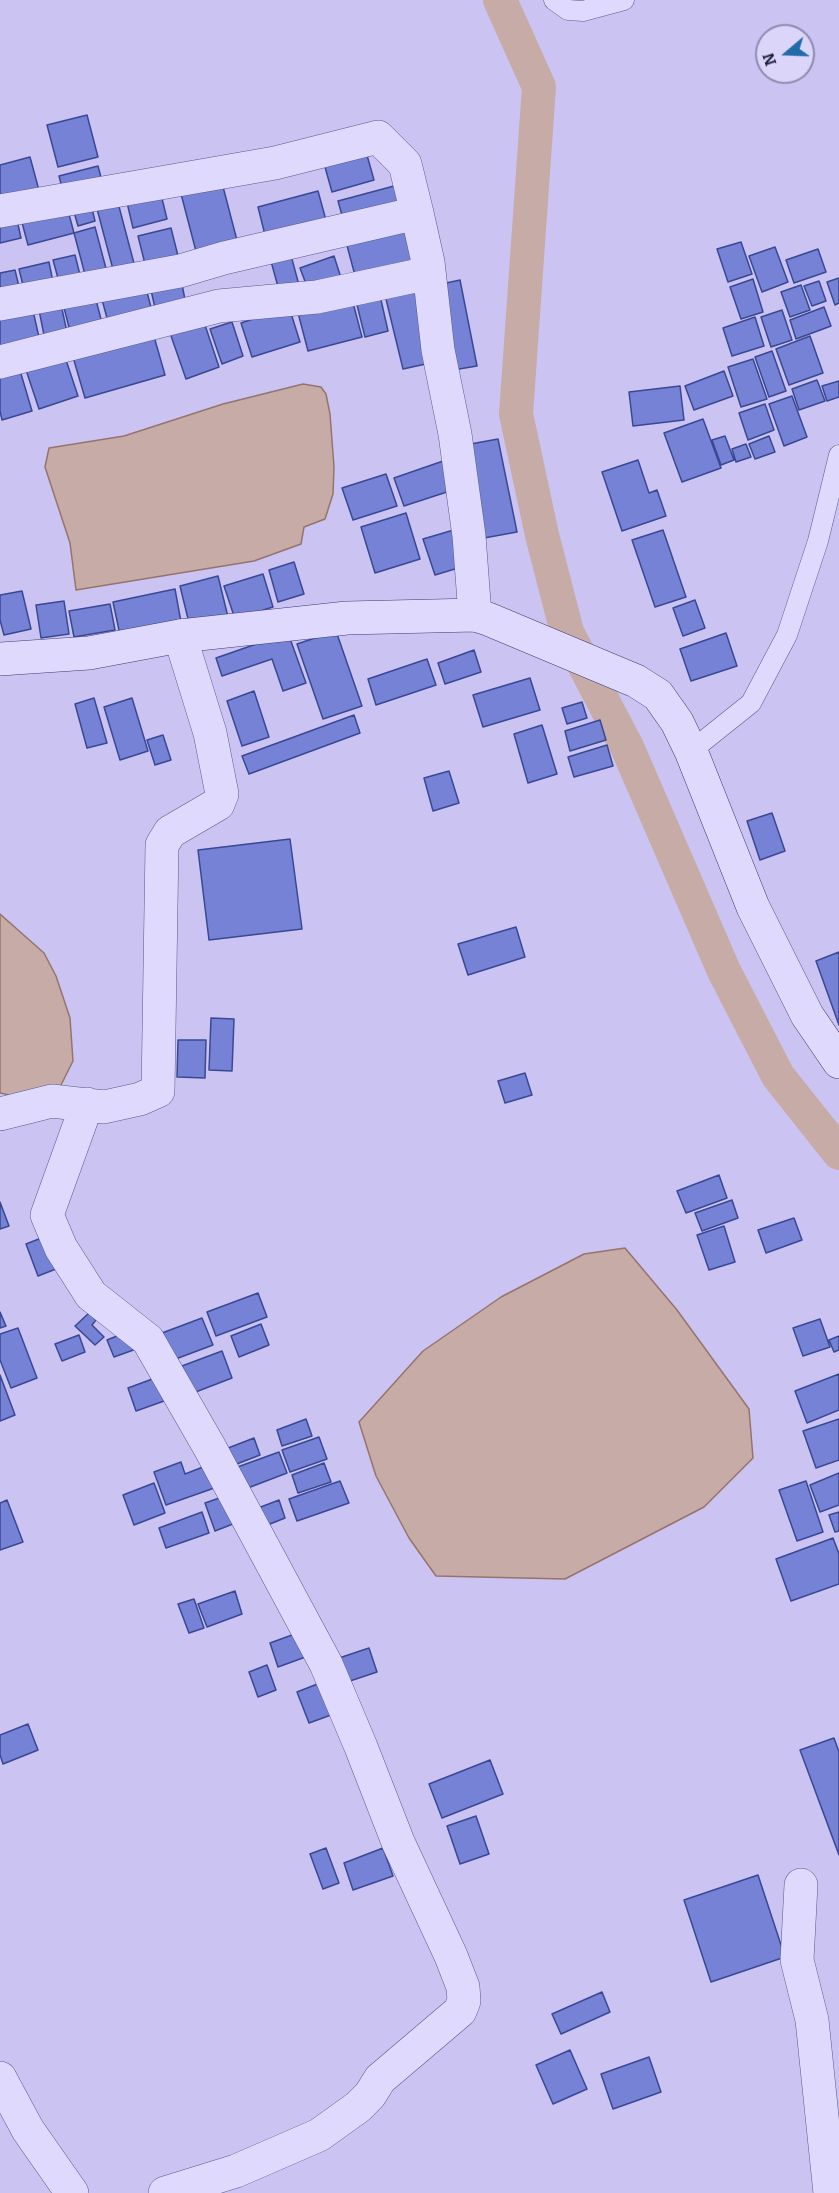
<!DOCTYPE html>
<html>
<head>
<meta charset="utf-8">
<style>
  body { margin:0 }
  #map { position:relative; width:839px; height:2193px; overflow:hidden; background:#cbc4f3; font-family:Bitter,serif }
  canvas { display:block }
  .north { position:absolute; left:755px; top:24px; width:60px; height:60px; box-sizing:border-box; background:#dbd5fa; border:2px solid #8f8caf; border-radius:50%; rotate:251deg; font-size:16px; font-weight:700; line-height:24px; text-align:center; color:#1d1f3f }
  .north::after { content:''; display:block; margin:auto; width:21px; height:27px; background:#206ba8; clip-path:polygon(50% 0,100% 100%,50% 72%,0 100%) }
</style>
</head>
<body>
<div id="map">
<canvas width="839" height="2193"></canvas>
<div class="north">N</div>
</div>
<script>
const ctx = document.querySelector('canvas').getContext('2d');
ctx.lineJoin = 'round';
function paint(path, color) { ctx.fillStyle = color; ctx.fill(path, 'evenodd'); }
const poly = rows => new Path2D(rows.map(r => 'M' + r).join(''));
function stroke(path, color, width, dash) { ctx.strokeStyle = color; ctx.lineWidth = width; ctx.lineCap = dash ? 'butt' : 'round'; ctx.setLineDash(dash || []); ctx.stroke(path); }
const water = poly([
  [303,384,321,387,326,394,330,414,334,467,333,494,325,519,304,527,301,544,254,561,76,590,70,543,45,467,49,448,124,436,223,404,303,384],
  [0,914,44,953,56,976,70,1018,73,1061,59,1089,33,1100,0,1093,0,914],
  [625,1248,677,1310,749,1409,753,1458,704,1507,565,1579,436,1576,409,1538,376,1476,359,1422,423,1351,501,1297,584,1254,625,1248]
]);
const canal = poly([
  [500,0,539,87,516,414,542,535,567,632,627,747,724,971,778,1076,839,1153]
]);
const building = poly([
  [87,115,98,157,58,167,47,125,87,115],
  [365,148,374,180,332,192,323,160,365,148],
  [30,157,40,194,0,204,0,165,30,157],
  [98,166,103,185,64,195,59,176,98,166],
  [221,179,239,248,198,259,180,190,221,179],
  [159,186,167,219,133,228,125,194,159,186],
  [394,186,401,211,345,226,338,201,394,186],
  [318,191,327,224,266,239,258,207,318,191],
  [117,199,136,271,115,277,96,205,117,199],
  [90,200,95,221,78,226,72,205,90,200],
  [66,203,74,233,28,245,20,215,66,203],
  [15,211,21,238,0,243,0,214,15,211],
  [412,220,424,265,357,283,345,238,412,220],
  [95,227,108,276,87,282,74,233,95,227],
  [171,228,180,264,147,272,138,236,171,228],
  [741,242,752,274,728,282,717,249,741,242],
  [775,247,788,282,762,292,749,256,775,247],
  [289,248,300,289,280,294,269,254,289,248],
  [818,249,826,272,794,283,786,260,818,249],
  [75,255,82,283,61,289,53,260,75,255],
  [334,256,342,281,309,292,300,268,334,256],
  [49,262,54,287,25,294,19,269,49,262],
  [15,270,21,295,0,300,0,273,15,270],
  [180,274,187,310,157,317,149,281,180,274],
  [839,278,839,303,835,305,827,282,839,278],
  [753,279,763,312,741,319,730,287,753,279],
  [460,280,477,366,453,370,437,285,460,280],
  [819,281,826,301,812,306,804,286,819,281],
  [145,285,154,318,110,329,101,296,145,285],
  [801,285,810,310,790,317,781,292,801,285],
  [417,288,435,362,403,369,385,295,417,288],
  [379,291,388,331,365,337,355,297,379,291],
  [94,292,104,331,72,339,62,300,94,292],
  [351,295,362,337,308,351,297,309,351,295],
  [60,300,69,341,46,345,38,305,60,300],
  [31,302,41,346,0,355,0,308,31,302],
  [289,307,300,342,252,357,241,323,289,307],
  [824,307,831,326,796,339,790,320,824,307],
  [782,310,792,340,771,347,761,317,782,310],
  [755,317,764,346,732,356,723,328,755,317],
  [204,322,219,367,186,379,170,333,204,322],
  [232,322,243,356,222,364,210,329,232,322],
  [153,333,165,375,85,398,73,357,153,333],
  [810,336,823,373,789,385,776,349,810,336],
  [63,351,78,396,39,409,24,364,63,351],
  [772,351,786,391,769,397,755,357,772,351],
  [753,359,767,399,741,407,728,367,753,359],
  [19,367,32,411,2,420,0,411,0,372,19,367],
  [724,371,733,396,694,410,685,386,724,371],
  [817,380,825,401,799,410,792,389,817,380],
  [839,381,839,397,827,401,822,386,839,381],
  [680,386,684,420,633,426,629,392,680,386],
  [792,396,807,437,784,446,769,404,792,396],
  [765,404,774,430,748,440,739,413,765,404],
  [703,419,721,468,682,482,664,433,703,419],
  [725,436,734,460,721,465,712,440,725,436],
  [769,436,775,452,755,459,749,444,769,436],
  [498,439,517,532,484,538,465,445,498,439],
  [746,444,751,457,736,462,732,449,746,444],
  [446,460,456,489,404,506,394,478,446,460],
  [638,460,649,493,657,490,666,516,622,531,602,472,638,460],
  [386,474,397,506,353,520,342,488,386,474],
  [406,513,420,559,375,573,361,527,406,513],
  [457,529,468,565,435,575,423,539,457,529],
  [663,530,686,597,655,607,632,540,663,530],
  [294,562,304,594,278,602,269,570,294,562],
  [263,574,273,607,235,619,224,586,263,574],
  [218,576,228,617,190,627,180,586,218,576],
  [175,589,181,622,120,635,113,602,175,589],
  [22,591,31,629,4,635,0,620,0,595,22,591],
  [695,600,705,628,683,636,673,608,695,600],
  [64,601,69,634,41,638,36,605,64,601],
  [110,604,115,630,74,637,69,611,110,604],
  [336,631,362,706,323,719,297,644,336,631],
  [288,633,306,683,283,691,272,659,222,676,216,658,288,633],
  [726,633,737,666,691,681,680,649,726,633],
  [474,650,481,672,445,684,438,663,474,650],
  [427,659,436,685,376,705,368,679,427,659],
  [530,678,540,710,483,727,473,695,530,678],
  [254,691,269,737,242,746,227,701,254,691],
  [94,698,107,743,87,748,75,704,94,698],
  [132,698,148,751,120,760,104,707,132,698],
  [582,702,587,718,567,724,562,708,582,702],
  [354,715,360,733,249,774,242,756,354,715],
  [600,720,606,740,570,751,565,731,600,720],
  [542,725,557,774,528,783,514,734,542,725],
  [163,735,171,760,155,765,147,740,163,735],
  [607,745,613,766,574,777,568,757,607,745],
  [449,771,459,803,433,811,424,778,449,771],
  [772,813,785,851,760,860,747,821,772,813],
  [290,839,302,929,209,940,198,850,290,839],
  [516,927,525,957,468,975,458,944,516,927],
  [839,952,839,1025,816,961,839,952],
  [211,1018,234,1019,232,1071,209,1070,211,1018],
  [178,1040,206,1040,205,1078,177,1077,178,1040],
  [525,1073,532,1095,505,1103,498,1081,525,1073],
  [719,1175,727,1198,686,1213,677,1191,719,1175],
  [732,1200,738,1218,702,1231,695,1213,732,1200],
  [0,1202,9,1226,0,1229,0,1202],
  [794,1218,802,1240,766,1253,758,1230,794,1218],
  [724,1226,735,1262,709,1270,697,1235,724,1226],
  [44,1237,56,1269,38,1276,26,1244,44,1237],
  [258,1293,267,1317,216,1336,207,1312,258,1293],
  [0,1312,6,1326,0,1328,0,1312],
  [89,1313,96,1320,92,1325,104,1337,95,1345,75,1326,89,1313],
  [202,1318,213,1345,173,1360,162,1333,202,1318],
  [820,1319,830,1347,803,1356,793,1328,820,1319],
  [261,1324,269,1345,239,1357,231,1336,261,1324],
  [18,1328,37,1378,11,1388,0,1360,0,1334,18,1328],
  [132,1330,139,1348,114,1357,107,1340,132,1330],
  [79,1335,85,1352,62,1361,55,1344,79,1335],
  [839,1336,839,1350,834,1352,829,1340,839,1336],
  [222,1351,232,1378,193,1393,182,1366,222,1351],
  [839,1374,839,1410,807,1423,795,1391,839,1374],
  [0,1375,15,1415,0,1421,0,1375],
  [155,1378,164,1401,136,1411,128,1388,155,1378],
  [306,1419,312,1436,282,1446,277,1430,306,1419],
  [839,1419,839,1460,816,1468,803,1431,839,1419],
  [319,1437,327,1459,290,1472,282,1450,319,1437],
  [254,1438,260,1455,229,1467,223,1450,254,1438],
  [279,1452,287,1473,240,1491,232,1469,279,1452],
  [181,1462,185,1474,203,1467,220,1486,166,1505,154,1472,181,1462],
  [324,1463,331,1482,298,1493,292,1475,324,1463],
  [839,1473,839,1505,820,1512,810,1485,839,1473],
  [340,1481,349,1503,297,1521,289,1499,340,1481],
  [806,1481,823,1532,797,1541,779,1490,806,1481],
  [154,1483,165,1513,134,1525,123,1495,154,1483],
  [228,1495,238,1522,215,1531,205,1503,228,1495],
  [7,1500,23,1542,0,1550,0,1503,7,1500],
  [279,1500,285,1518,260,1528,253,1510,279,1500],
  [202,1512,209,1533,166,1548,159,1528,202,1512],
  [839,1512,839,1531,835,1532,829,1515,839,1512],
  [833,1538,839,1554,839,1584,791,1601,776,1559,833,1538],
  [235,1591,242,1614,207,1627,198,1604,235,1591],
  [194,1599,204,1628,189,1633,178,1604,194,1599],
  [303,1631,311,1655,278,1667,270,1643,303,1631],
  [369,1648,377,1672,338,1685,330,1661,369,1648],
  [267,1665,276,1690,258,1697,249,1672,267,1665],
  [320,1683,331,1715,309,1723,297,1692,320,1683],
  [28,1724,38,1750,3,1764,0,1755,0,1735,28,1724],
  [834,1738,839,1752,839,1855,800,1750,834,1738],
  [490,1760,503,1794,442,1818,429,1784,490,1760],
  [476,1816,489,1854,460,1864,447,1826,476,1816],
  [326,1848,339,1883,323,1889,310,1854,326,1848],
  [383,1848,393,1876,353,1890,344,1863,383,1848],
  [758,1875,785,1957,711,1982,684,1900,758,1875],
  [602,1992,610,2012,561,2034,552,2014,602,1992],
  [570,2050,587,2089,553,2104,536,2065,570,2050],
  [649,2057,661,2092,613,2109,601,2074,649,2057]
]);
const lane = poly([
  [554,0,568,10,583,11,624,0],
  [691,751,751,703,787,635,818,541,839,455]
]);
const street = poly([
  [0,211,275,163,378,137,405,164,417,213],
  [0,304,180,271,224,258,417,213,428,262,438,350,455,434,469,536,475,615],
  [0,362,219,306,317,297,429,273],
  [87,1104,47,1215,61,1248,91,1295,148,1340,210,1448,326,1664,361,1747,398,1842,451,1956,463,1987,464,2001,460,2011,380,2079,370,2095,358,2107,319,2135,236,2171,165,2193],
  [0,1114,52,1101,104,1107,140,1099,158,1091,162,845,170,832,218,804,222,794,210,733,180,636],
  [801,1885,797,1960,812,2020,830,2193],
  [0,2078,28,2130,72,2193]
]);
const secondary = poly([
  [0,659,89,653,180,636,347,618,475,615,488,619,636,681,658,695,677,722,691,751,753,907,807,1015,839,1062]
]);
paint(water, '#c6aba6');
stroke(water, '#96746c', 1.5);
stroke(canal, '#c6aba6', 34);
paint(building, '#7582d6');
stroke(building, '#3a4893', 1.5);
stroke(lane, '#575891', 21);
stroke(street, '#575891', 34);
stroke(secondary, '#3b3d73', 34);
stroke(lane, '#ded9fd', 20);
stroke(street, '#ded9fd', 33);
stroke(secondary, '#ded9fd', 33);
</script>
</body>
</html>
